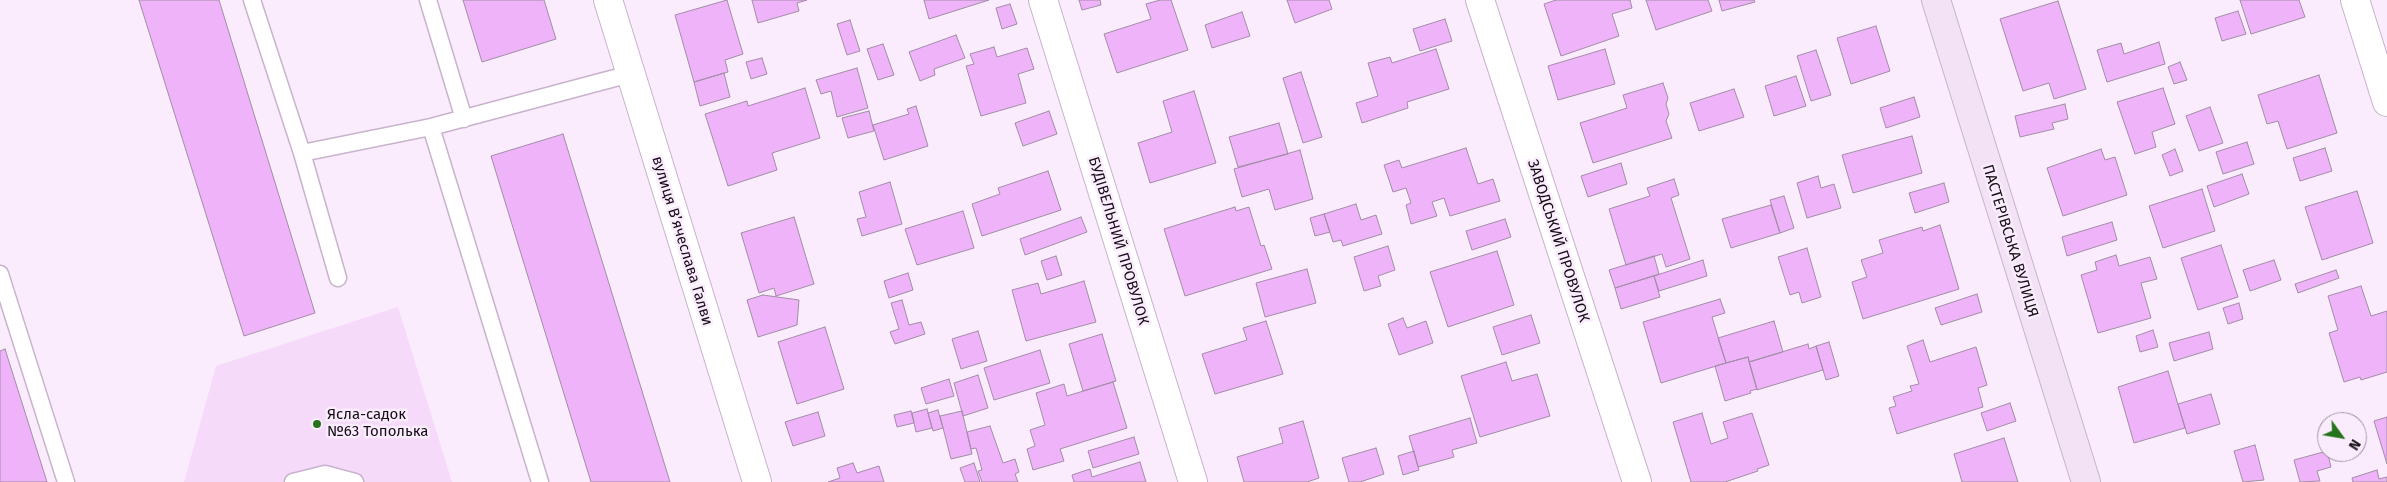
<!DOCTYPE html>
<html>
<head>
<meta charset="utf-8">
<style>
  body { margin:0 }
  #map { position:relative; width:2387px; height:482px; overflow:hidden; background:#faecfc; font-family:"Fira Sans",sans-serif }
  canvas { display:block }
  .north { position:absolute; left:2317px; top:412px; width:50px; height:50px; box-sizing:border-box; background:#faecfc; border:1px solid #9e93a0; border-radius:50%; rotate:122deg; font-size:14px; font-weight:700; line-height:20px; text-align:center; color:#150d16 }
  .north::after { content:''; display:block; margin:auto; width:18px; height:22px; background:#25731a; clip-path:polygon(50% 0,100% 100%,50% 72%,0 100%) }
</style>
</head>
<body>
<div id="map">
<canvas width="2387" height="482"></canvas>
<div class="north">N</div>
</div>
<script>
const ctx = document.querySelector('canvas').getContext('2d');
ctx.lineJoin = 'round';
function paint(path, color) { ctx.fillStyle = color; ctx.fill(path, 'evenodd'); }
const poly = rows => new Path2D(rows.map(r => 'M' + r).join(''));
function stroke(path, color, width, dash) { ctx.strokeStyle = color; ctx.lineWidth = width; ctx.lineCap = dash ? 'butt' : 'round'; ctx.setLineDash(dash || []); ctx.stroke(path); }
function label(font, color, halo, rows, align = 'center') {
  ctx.font = font + ' "Fira Sans",sans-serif'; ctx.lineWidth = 5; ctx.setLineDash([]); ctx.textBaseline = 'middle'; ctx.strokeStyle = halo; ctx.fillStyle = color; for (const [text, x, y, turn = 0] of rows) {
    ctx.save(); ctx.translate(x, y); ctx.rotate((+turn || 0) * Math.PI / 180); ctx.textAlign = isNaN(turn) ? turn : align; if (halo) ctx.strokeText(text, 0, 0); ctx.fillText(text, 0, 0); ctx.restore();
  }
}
const built = poly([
  [398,307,452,482,184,482,216,366]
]);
const building = poly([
  [139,0,219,0,315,313,244,336,139,0],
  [463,0,544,0,556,39,482,62,463,0],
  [727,0,743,54,725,60,728,72,694,82,675,15,727,0],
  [752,0,807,0,797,3,799,11,758,23,752,0],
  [924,0,989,0,929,19,924,0],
  [1079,0,1100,0,1101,5,1082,10,1079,0],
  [1160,0,1171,0,1188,50,1117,73,1104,34,1151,19,1146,4,1160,0],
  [1287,0,1329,0,1332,9,1295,23,1287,0],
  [1556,0,1630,0,1632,8,1612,14,1619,36,1561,56,1544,4,1556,0],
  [1646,0,1708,0,1712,11,1656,30,1646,0],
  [1719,0,1754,0,1755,2,1722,11,1719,0],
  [2240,0,2299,0,2305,17,2251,34,2240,0],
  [2058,1,2086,89,2054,99,2049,83,2023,91,2000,19,2058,1],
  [1010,4,1017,24,1002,29,996,8,1010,4],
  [2238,11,2246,34,2222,41,2215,18,2238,11],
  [1242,12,1250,36,1212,48,1205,25,1242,12],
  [1445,19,1452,41,1420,51,1413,29,1445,19],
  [850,20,860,51,847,55,837,24,850,20],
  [1876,26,1890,71,1851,84,1837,38,1876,26],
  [956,35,965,58,934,69,935,75,920,81,909,52,956,35],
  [2159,42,2165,64,2107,82,2097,50,2121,43,2124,54,2159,42],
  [883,44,894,75,878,80,867,49,883,44],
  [994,47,997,57,1027,48,1034,69,1018,74,1026,103,981,116,966,66,974,64,970,54,994,47],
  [1436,49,1449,89,1407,102,1408,108,1362,123,1356,103,1378,96,1368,63,1390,57,1392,63,1436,49],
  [1605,49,1615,84,1558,100,1548,66,1605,49],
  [1816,50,1831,95,1811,101,1797,56,1816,50],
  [762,58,767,74,751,79,746,62,762,58],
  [2180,62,2187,80,2174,84,2168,67,2180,62],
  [857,68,868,108,837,117,831,91,821,94,816,80,857,68],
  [1301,72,1322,137,1303,143,1283,78,1301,72],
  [724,73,730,97,700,106,694,82,724,73],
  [2319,75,2337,133,2287,149,2278,121,2267,124,2258,95,2319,75],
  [1796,76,1806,106,1774,116,1765,86,1796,76],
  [1663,83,1668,98,1666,104,1669,114,1666,121,1672,138,1593,163,1580,123,1627,108,1623,95,1663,83],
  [805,88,820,138,772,153,777,170,728,186,705,114,747,101,748,106,805,88],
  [2163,88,2175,124,2152,132,2156,147,2135,154,2117,102,2163,88],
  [1734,89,1744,117,1699,131,1690,103,1734,89],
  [1194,91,1216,163,1150,183,1138,143,1172,132,1163,101,1194,91],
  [1914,97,1920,117,1886,128,1880,108,1914,97],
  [2065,104,2068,119,2052,123,2054,129,2020,137,2015,116,2065,104],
  [916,106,928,146,884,160,873,125,909,114,907,109,916,106],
  [2210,107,2223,143,2199,151,2186,116,2210,107],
  [869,111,874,131,848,138,842,118,869,111],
  [1049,111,1057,134,1023,146,1015,123,1049,111],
  [1279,123,1288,154,1238,167,1229,137,1279,123],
  [563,134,670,482,591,482,491,156,563,134],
  [1912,136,1922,173,1853,193,1842,155,1912,136],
  [2247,142,2254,164,2223,174,2216,152,2247,142],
  [1466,148,1478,184,1493,179,1500,201,1450,216,1444,198,1432,202,1437,216,1411,224,1406,205,1411,203,1406,188,1393,192,1384,165,1399,160,1402,168,1466,148],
  [2325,148,2332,171,2300,181,2293,158,2325,148],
  [2101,149,2105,160,2115,157,2127,195,2063,216,2047,168,2101,149],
  [2175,149,2183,171,2170,176,2162,155,2175,149],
  [1300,150,1313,199,1275,210,1269,189,1242,197,1234,169,1300,150],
  [1621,163,1627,184,1588,197,1581,176,1621,163],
  [1048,171,1061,210,982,236,972,204,1000,194,998,188,1048,171],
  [2242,174,2249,194,2214,207,2207,186,2242,174],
  [1818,176,1821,188,1834,184,1841,208,1807,218,1797,183,1818,176],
  [1674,179,1679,195,1671,198,1690,259,1666,267,1662,254,1626,265,1609,209,1650,196,1647,188,1674,179],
  [890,182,902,224,862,236,857,219,866,217,859,192,890,182],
  [1944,183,1949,202,1915,213,1909,193,1944,183],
  [2202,189,2215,231,2163,248,2149,206,2202,189],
  [2357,191,2373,243,2322,260,2305,207,2357,191],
  [1784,196,1794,228,1780,233,1770,200,1784,196],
  [1356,204,1361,220,1376,215,1382,234,1343,246,1341,240,1333,242,1324,214,1356,204],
  [1771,205,1780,233,1731,248,1722,219,1771,205],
  [1235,207,1236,211,1249,207,1261,246,1264,245,1272,269,1185,296,1164,229,1235,207],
  [963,211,974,248,917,265,905,229,963,211],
  [1324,214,1330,232,1315,236,1310,218,1324,214],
  [794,217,814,284,776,296,774,288,759,293,741,233,794,217],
  [1081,217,1087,232,1025,255,1020,239,1081,217],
  [1505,219,1511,237,1472,250,1466,231,1505,219],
  [2112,222,2117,240,2067,256,2062,237,2112,222],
  [1940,225,1959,289,1863,319,1852,282,1867,277,1861,260,1883,253,1879,240,1922,227,1923,231,1940,225],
  [2221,245,2238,297,2198,310,2181,258,2221,245],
  [1388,246,1395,270,1378,276,1381,286,1364,291,1354,257,1388,246],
  [1807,248,1821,297,1802,303,1799,292,1790,295,1778,257,1807,248],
  [1497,251,1514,305,1448,327,1430,272,1497,251],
  [2116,255,2119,266,2150,257,2157,279,2141,283,2151,318,2098,333,2081,275,2097,270,2095,262,2116,255],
  [1056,256,1062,275,1047,280,1041,261,1056,256],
  [1654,256,1659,274,1615,288,1609,270,1654,256],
  [1703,260,1707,276,1659,291,1654,276,1703,260],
  [2274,260,2281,280,2250,291,2243,270,2274,260],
  [1307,269,1316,303,1265,317,1256,283,1307,269],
  [2336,270,2339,278,2298,293,2295,284,2336,270],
  [908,273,913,290,889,298,884,281,908,273],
  [1654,276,1660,297,1621,309,1615,288,1654,276],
  [1084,281,1096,322,1026,341,1012,290,1038,283,1041,294,1084,281],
  [2361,286,2371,316,2387,311,2387,372,2361,380,2360,377,2344,382,2329,333,2338,330,2328,296,2361,286],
  [1977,294,1982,312,1941,325,1935,308,1977,294],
  [763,295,799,300,797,325,758,337,747,300,763,295],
  [1720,299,1725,313,1712,317,1726,363,1661,383,1643,322,1720,299],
  [902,300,909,325,921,322,925,334,895,344,890,332,899,329,891,303,902,300],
  [2239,303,2243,319,2228,324,2223,308,2239,303],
  [1531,315,1540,343,1502,355,1493,327,1531,315],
  [1403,318,1407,328,1426,321,1433,343,1399,355,1388,324,1403,318],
  [1266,321,1283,374,1215,394,1202,354,1247,340,1243,328,1266,321],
  [1774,321,1783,352,1749,362,1748,357,1726,363,1718,338,1774,321],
  [825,327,844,389,797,404,778,342,825,327],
  [2153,330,2158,347,2140,352,2136,336,2153,330],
  [978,331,987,361,961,369,952,339,978,331],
  [2209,332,2213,349,2174,361,2169,343,2209,332],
  [1102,334,1116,381,1083,391,1069,344,1102,334],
  [1923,340,1930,362,1976,347,1987,385,1978,388,1983,407,1897,434,1889,408,1896,406,1893,397,1912,391,1910,386,1919,384,1907,346,1923,340],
  [1829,342,1839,376,1826,380,1816,346,1829,342],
  [1808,344,1809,349,1816,346,1823,370,1757,390,1749,362,1808,344],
  [5,349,47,482,0,482,0,351,5,349],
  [1040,350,1050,383,994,400,984,368,1040,350],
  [1748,357,1757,389,1750,391,1751,393,1725,401,1715,366,1748,357],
  [1506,362,1512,381,1537,374,1550,416,1480,437,1461,376,1506,362],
  [2168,371,2185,428,2134,443,2118,387,2168,371],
  [978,375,988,408,963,416,954,383,978,375],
  [949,379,954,396,926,404,921,388,949,379],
  [1113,382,1127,428,1060,449,1064,461,1033,470,1027,449,1035,446,1030,430,1045,425,1036,393,1064,384,1067,396,1113,382],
  [2211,394,2220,424,2187,434,2178,404,2211,394],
  [2010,403,2016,421,1987,431,1981,413,2010,403],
  [927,409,932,428,916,432,912,413,927,409],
  [938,410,943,428,933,431,928,413,938,410],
  [911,411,914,423,897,427,894,415,911,411],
  [962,411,972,454,951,459,940,416,962,411],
  [818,412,825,436,793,446,785,422,818,412],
  [1702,413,1711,444,1728,438,1723,422,1752,413,1769,465,1757,469,1758,471,1725,482,1691,482,1673,422,1702,413],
  [2387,417,2387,464,2374,421,2387,417],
  [1470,418,1477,443,1452,450,1454,457,1418,467,1409,436,1470,418],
  [1303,421,1319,478,1307,482,1244,482,1237,457,1283,443,1279,428,1303,421],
  [990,426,1003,463,1015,459,1019,472,1015,474,1018,482,982,482,978,471,982,470,976,448,971,449,967,432,990,426],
  [1134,437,1139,454,1093,468,1088,451,1134,437],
  [2004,438,2018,482,1962,482,1954,454,2004,438],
  [2255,445,2264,480,2243,482,2234,451,2255,445],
  [1376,448,1384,474,1360,482,1349,482,1342,458,1376,448],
  [1414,451,1419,470,1403,475,1398,456,1414,451],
  [2327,451,2331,467,2317,471,2320,481,2300,482,2294,460,2327,451],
  [1140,462,1146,482,1074,482,1072,475,1090,469,1092,477,1140,462],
  [853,463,857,473,879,466,884,482,828,482,840,478,837,468,853,463],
  [974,463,980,482,965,482,960,468,974,463],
  [2377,470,2379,479,2387,477,2387,482,2353,482,2352,478,2377,470]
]);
const service = poly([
  [252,0,302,153,338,278],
  [428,0,464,119],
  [431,127,540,482],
  [302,153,431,127,630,74],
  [0,274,66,482],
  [293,482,325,474,355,482]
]);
const minor = poly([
  [608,0,757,482],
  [1043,0,1193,482],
  [1480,0,1637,482],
  [2355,0,2387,102]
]);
const secondary = poly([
  [1936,0,2086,482]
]);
const markers = [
  [317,424,5,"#25731a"]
];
const streetNames = [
  ["вулиця Вʼячеслава Галви",682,241,73],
  ["БУДІВЕЛЬНИЙ ПРОВУЛОК",1118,241,73],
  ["ЗАВОДСЬКИЙ ПРОВУЛОК",1558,241,72],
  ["ПАСТЕРІВСЬКА ВУЛИЦЯ",2010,241,73]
];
const poiNames = [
  ["Ясла-садок",327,415],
  ["№63 Тополька",327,432]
];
paint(built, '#f6dafa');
paint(building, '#eeb3f9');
stroke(building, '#a28da6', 1);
stroke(service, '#c8b3cc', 19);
stroke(minor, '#c8b3cc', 30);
stroke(secondary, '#c8b3cc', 30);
stroke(service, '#fff', 16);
stroke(minor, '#fff', 28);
stroke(secondary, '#f3e2f6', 28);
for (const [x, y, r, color] of markers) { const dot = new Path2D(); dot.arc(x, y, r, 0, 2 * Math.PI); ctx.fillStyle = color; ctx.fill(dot); stroke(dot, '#faecfc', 2); }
label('15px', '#150d16', '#faecfc', streetNames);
label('15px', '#150d16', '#faecfc', poiNames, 'left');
</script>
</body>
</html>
